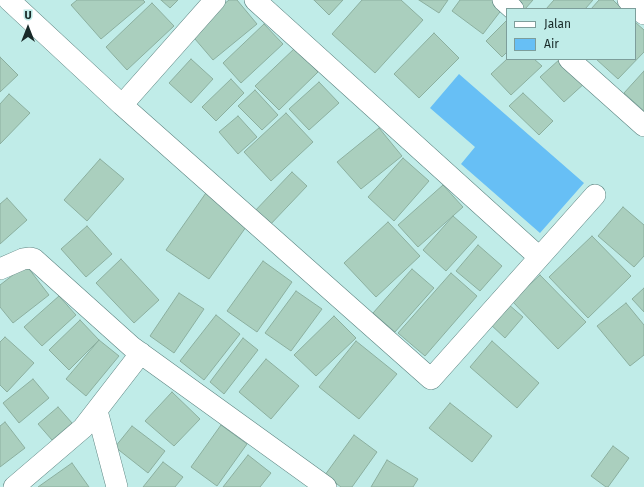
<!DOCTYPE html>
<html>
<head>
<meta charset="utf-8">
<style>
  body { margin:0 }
  #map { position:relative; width:644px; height:487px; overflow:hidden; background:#c0ece8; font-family:"Fira Sans",sans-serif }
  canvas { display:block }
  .legend { position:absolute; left:506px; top:8px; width:130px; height:52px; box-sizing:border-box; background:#c0ece8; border:1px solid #7d9e9b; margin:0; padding:5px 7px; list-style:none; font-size:12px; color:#182928 }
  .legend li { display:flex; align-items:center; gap:8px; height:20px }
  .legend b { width:20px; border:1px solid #7d9e9b }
  .north { position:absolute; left:8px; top:8px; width:40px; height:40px; -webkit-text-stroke:3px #c0ece8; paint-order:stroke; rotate:0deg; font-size:11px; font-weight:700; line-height:16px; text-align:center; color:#182928 }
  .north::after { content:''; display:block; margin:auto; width:14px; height:18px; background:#182928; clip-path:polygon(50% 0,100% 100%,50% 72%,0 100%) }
</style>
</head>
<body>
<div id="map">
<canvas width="644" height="487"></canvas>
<ul class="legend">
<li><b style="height:5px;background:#fff"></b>Jalan</li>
<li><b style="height:11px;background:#67bff5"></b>Air</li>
</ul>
<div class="north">U</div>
</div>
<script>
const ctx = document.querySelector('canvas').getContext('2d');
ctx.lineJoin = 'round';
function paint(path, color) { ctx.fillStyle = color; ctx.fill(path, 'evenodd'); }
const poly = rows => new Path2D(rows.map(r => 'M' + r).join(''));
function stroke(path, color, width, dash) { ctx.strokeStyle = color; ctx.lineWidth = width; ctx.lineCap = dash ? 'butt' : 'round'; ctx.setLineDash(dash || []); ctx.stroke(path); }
const water = poly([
  [459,74,584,183,540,233,461,164,475,147,430,108]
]);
const building = poly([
  [77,0,143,0,145,2,101,39,71,5,77,0],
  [161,0,178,0,170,8,161,0],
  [229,0,237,0,257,24,213,60,189,32,229,0],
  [314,0,343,0,329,15,314,0],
  [362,0,401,0,423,20,375,73,332,34,362,0],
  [419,0,448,0,439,13,419,0],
  [460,0,500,0,506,4,483,34,452,11,460,0],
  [515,0,533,0,525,9,515,0],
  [554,0,593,0,585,9,546,9,554,0],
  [599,0,613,0,622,9,591,9,599,0],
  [152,3,174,26,127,70,106,47,152,3],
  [507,20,507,52,502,57,486,41,507,20],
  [635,22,644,30,644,52,618,79,596,59,635,59,635,22],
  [264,24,283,44,241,83,223,63,264,24],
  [434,33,459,58,419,98,394,74,434,33],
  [295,48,318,72,279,110,255,86,295,48],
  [0,57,18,75,0,92,0,57],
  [191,59,213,79,191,103,169,83,191,59],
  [507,59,534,59,542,66,511,95,491,74,507,59],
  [560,59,586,82,564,102,540,77,560,59],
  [644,71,644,111,624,93,644,71],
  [231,79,244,93,216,121,202,107,231,79],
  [319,82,339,103,309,130,289,109,319,82],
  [255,90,278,115,262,130,238,106,255,90],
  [523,93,553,121,539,135,509,106,523,93],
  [9,94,30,113,0,144,0,104,9,94],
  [286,113,313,142,271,181,244,152,286,113],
  [238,116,257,137,238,154,219,132,238,116],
  [379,128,402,156,361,189,337,162,379,128],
  [403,158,429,181,394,221,368,197,403,158],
  [100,159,124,179,87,221,64,200,100,159],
  [292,172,307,186,268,227,253,213,292,172],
  [443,185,463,207,418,247,398,225,443,185],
  [208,190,251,220,209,279,166,250,208,190],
  [7,198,27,220,0,244,0,204,7,198],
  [623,207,644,225,644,256,634,267,598,236,623,207],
  [453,216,477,237,446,271,423,250,453,216],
  [388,222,420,256,376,297,344,263,388,222],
  [87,226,112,254,86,277,61,249,87,226],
  [592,236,631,276,588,318,549,277,592,236],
  [478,245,502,266,480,291,456,271,478,245],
  [121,259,159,300,134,323,96,283,121,259],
  [263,261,292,282,257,332,227,311,263,261],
  [26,265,49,295,13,323,0,307,0,285,26,265],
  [412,269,434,288,395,332,373,313,412,269],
  [451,273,477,296,425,356,398,333,451,273],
  [540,275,586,322,558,349,512,301,540,275],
  [644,288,644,312,632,299,644,288],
  [296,291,322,309,291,351,265,333,296,291],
  [179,293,204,309,174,353,150,336,179,293],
  [59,296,76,315,42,346,24,327,59,296],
  [626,303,644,325,644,355,630,366,597,326,626,303],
  [508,304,523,317,505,338,490,324,508,304],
  [216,315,240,334,204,380,180,361,216,315],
  [334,316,356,338,316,376,294,355,334,316],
  [80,320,99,340,69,370,49,350,80,320],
  [5,337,34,363,7,392,0,385,0,342,5,337],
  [243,338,258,350,224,394,210,382,243,338],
  [99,340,119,356,86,396,66,379,99,340],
  [356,341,397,374,359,419,319,387,356,341],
  [492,341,539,383,517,408,470,367,492,341],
  [266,359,299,386,271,419,239,392,266,359],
  [33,379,49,398,19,423,3,403,33,379],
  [172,392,200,419,174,446,145,421,172,392],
  [450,403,492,436,472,462,429,428,450,403],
  [58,407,72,423,52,440,38,424,58,407],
  [5,422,25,448,0,467,0,426,5,422],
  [221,425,247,444,217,486,191,467,221,425],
  [132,426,165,451,148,473,115,447,132,426],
  [354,435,377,452,352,487,341,487,325,475,354,435],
  [613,446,629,458,608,487,606,487,591,476,613,446],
  [248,455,271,473,260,487,223,487,248,455],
  [387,460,418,479,413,487,371,487,387,460],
  [163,462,183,477,175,487,143,487,163,462],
  [72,463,89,487,38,487,72,463]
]);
const minor = poly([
  [9,0,122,105,431,379,595,195],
  [255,0,539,257],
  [503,0,513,9],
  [628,0,644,14],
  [569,59,644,126],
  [122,105,215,0],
  [0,269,23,259,30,258,34,259,132,347,326,487],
  [97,411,117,487],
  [14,487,83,428,141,353]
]);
paint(water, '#67bff5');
paint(building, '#aacfbe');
stroke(building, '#8baf9f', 1);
stroke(minor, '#5c8481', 22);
stroke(minor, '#fff', 21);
</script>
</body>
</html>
